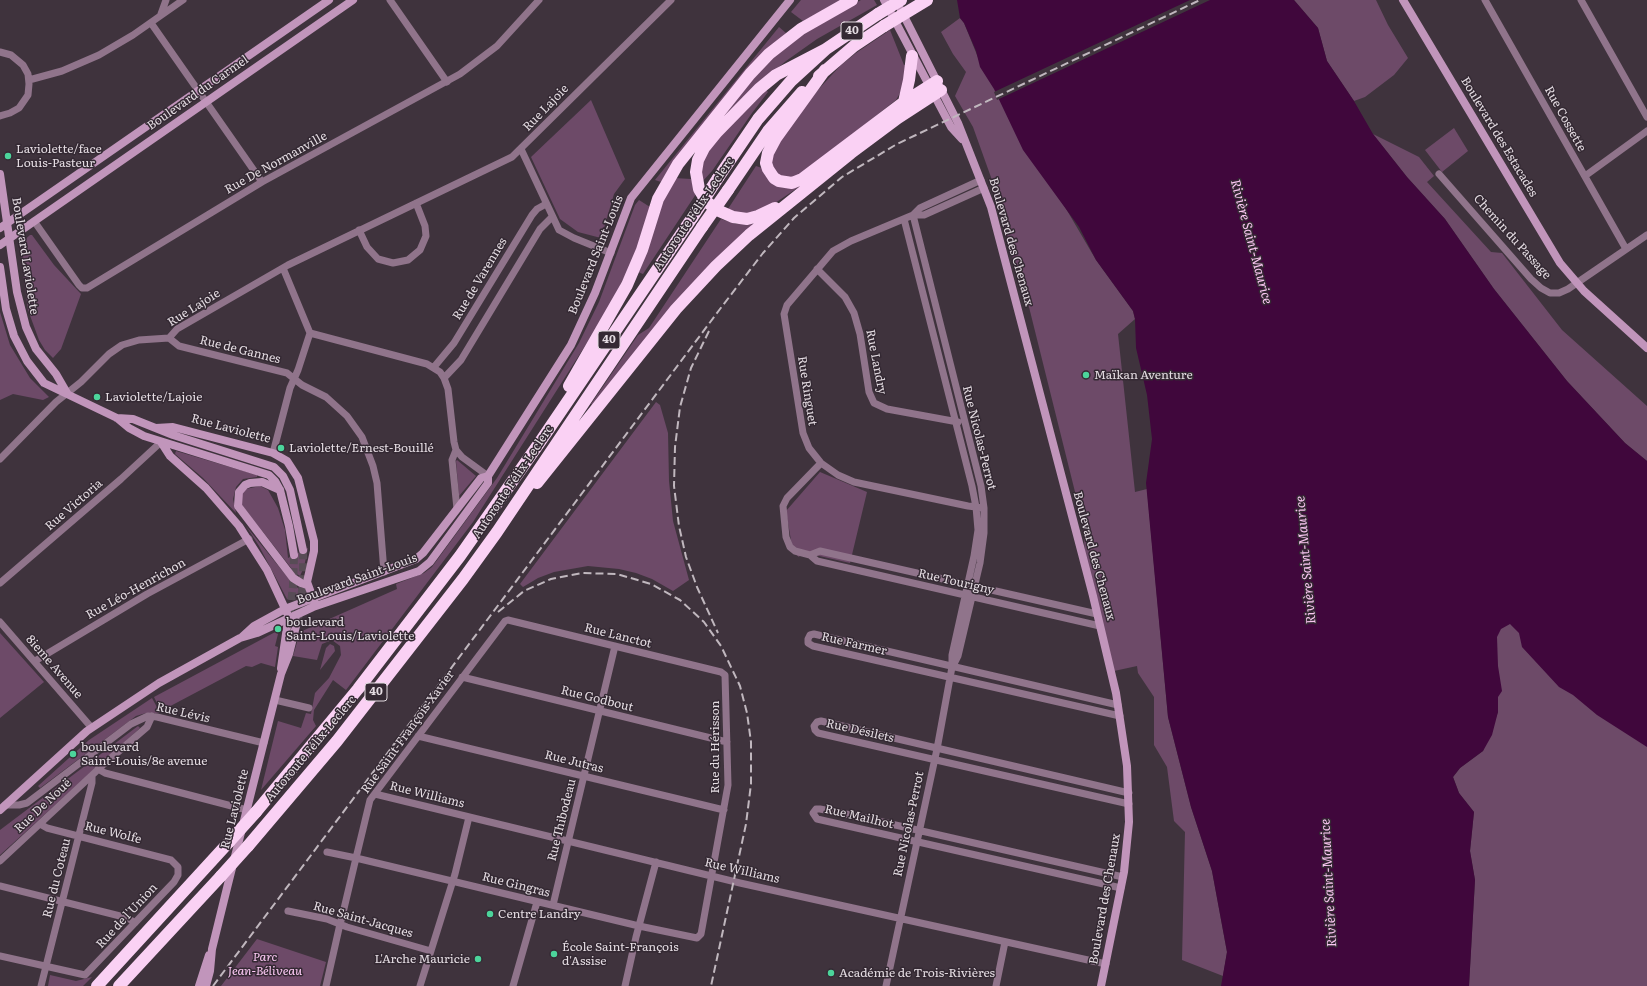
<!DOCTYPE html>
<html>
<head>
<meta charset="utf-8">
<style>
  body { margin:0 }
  canvas { display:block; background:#3f333d }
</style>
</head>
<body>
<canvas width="1647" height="986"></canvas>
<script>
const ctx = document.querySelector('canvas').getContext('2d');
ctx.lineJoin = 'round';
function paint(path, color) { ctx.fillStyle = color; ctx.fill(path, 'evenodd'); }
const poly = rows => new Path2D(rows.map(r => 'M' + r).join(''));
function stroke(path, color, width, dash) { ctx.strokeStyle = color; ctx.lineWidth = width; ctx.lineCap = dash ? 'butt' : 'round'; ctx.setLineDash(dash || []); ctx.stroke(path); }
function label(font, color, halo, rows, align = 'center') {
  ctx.font = font + ' Literata,serif'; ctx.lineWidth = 3; ctx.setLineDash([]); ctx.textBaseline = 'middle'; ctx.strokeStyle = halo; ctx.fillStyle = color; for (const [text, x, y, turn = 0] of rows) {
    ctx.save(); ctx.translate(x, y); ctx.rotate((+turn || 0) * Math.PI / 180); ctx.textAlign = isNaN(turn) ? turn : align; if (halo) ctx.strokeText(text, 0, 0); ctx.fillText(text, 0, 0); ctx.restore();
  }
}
const green = poly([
  [801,0,843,0,803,21,791,12],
  [861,0,874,0,877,5,817,39,786,61,764,79,715,127,736,98,777,52,821,22],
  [1294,0,1376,0,1388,25,1408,58,1394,75,1365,97,1354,101,1327,61,1318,28],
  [960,18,964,23,979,60,1096,260,1133,311,1135,319,1118,334,1135,492,1147,489,1168,717,1191,807,1212,871,1227,952,1223,976,1182,960,1185,832,1174,821,1167,767,1154,745,1154,697,1138,673,1137,666,1114,671,1087,585,1083,524,1028,303,1013,259,997,194,973,127,955,96,966,72,953,54,941,32],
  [779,27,786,33,675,159,661,182,655,180],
  [890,30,904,65,906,65,903,88,896,100,795,179,776,175,771,168,772,152,816,92,841,65,856,53],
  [766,90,768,92,752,113,712,171,701,183,703,157,718,136],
  [591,100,625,179,614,194,601,238,578,232,560,219,531,157],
  [1454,128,1468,151,1442,172,1425,150],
  [1373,134,1419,157,1434,176,1427,182,1491,252,1502,253,1562,330,1647,406,1647,461,1625,443,1567,381,1494,289,1445,219,1407,177],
  [756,166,762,168,765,175,771,182,779,187,790,188,805,183,772,205,748,216,726,212],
  [674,178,691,179,696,194,643,274,638,272,659,210],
  [639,200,650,207,638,251,604,316,473,522,346,690,333,680,314,710,313,720,316,726,261,790,278,721,301,728,306,713,311,714,315,693,329,678,341,655,340,646,332,640,322,644,317,660,293,656,300,632,397,589,396,584,424,573,432,567,497,478,579,343,599,302,635,205],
  [721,219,736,224,754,223,595,407,591,404,638,335,649,328],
  [30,235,32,235,54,265,81,294,61,349,53,358,45,350,39,340,28,310,20,249,20,244],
  [0,312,10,345,30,378,49,397,43,400,13,394,0,400],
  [656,402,660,405,668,433,669,481,673,521,689,580,673,591,652,579,636,573,619,569,588,566,554,572,538,578,523,587,520,584],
  [176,451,257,475,257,477,243,479,236,487,233,499,236,513,203,478,175,454],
  [457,460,476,476,459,496,456,461],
  [820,472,867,492,850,563,802,552,799,557,793,552,786,511],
  [260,486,268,490,278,508,285,530,288,558,308,548,304,567,300,576,295,573,242,505,241,500,243,492,246,489],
  [246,526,289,579,304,594,291,600,287,599,259,546],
  [1487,601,1647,672,1647,986,1469,986,1475,880,1470,851,1474,812,1459,793,1453,777,1460,768,1483,751,1498,712,1498,697],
  [279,630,275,646,278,647,275,667,261,663,252,667,246,666,161,711,154,697],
  [0,633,44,682,0,718],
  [330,644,334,646,335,651,320,670,326,648],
  [152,698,160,713,146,713,136,716,40,788,38,786,89,740],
  [138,726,140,728,0,855,0,830],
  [257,939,326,962,320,986,221,986],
  [50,975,76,981,92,977,83,986,48,986]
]);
const water = poly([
  [957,0,1294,0,1318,28,1327,61,1354,101,1373,134,1407,177,1445,219,1494,289,1567,381,1625,443,1647,461,1647,747,1597,715,1573,695,1559,687,1522,647,1519,633,1510,624,1501,629,1497,637,1498,666,1502,691,1498,697,1498,712,1492,735,1483,751,1460,768,1453,777,1459,793,1474,812,1470,851,1475,880,1469,986,1221,986,1227,952,1212,871,1191,807,1168,717,1146,483,1152,439,1147,395,1136,348,1135,319,1133,311,1096,260,1079,227,1023,150,994,89,980,67,976,51,964,23,960,18]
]);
const pier = poly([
  [1190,0,1210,0,997,100,994,92]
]);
const secondaryTunnel = poly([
  [290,612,293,586,294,555],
  [298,619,303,584,303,550]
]);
const street = poly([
  [390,0,447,82],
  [1485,0,1626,249],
  [1581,0,1647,117],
  [161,14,166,0],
  [151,23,262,182],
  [0,52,11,55,23,65,28,74,29,84,28,95,19,108,10,113,0,116],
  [29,80,62,71,99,55,133,35,183,0],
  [521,149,559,230,574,238,611,253],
  [1439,174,1531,279,1541,288,1550,293,1559,293,1568,289,1647,235],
  [1585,176,1647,131],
  [981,180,920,208,913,215,851,241,833,251,787,305,784,314,803,433,809,448,821,463,838,475,854,482,968,506,984,508],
  [913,215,981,486,984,508,984,533,980,563,958,656,953,666],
  [913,215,924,215,984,188],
  [34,221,79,285,82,288,87,288,262,182,460,74,497,46,539,0],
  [359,230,367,247,378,259,393,263,408,260,420,250,426,236,425,226,416,203],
  [283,268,310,333,427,364,440,372,444,378,448,389,454,442,456,450,462,457,488,476],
  [817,269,845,297,854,313,860,334,869,392,874,403,887,409,958,422],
  [169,338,179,346,287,373,302,385,326,397,347,416,362,437,373,466,377,483,384,572],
  [434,367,454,343,532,215,537,209,546,204],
  [444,378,461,360,540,229,552,217],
  [456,450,452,460,457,509],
  [273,453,290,388,298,370,310,333],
  [0,459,56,402,81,382,109,354,122,345,139,340,169,338,177,329,288,265,512,157,671,0],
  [821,463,787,498,783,506,786,537,790,547,795,551,810,555,817,561,1100,626],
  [810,555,820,551,1097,614],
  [0,583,121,479,161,442],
  [0,622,91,727],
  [35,661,147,594,249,539],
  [462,677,727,742],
  [275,700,309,708],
  [1118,705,814,634,810,635,808,639,808,643,813,646,1120,716],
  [418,736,724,810],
  [98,769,105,773,247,810],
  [1129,793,821,721,817,722,814,726,815,730,818,733,1129,804],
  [375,794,740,883,1106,964],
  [5,805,19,805,27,803,131,724,148,716,157,717,264,743],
  [0,861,104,764,147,727,152,716],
  [0,886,128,918,135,923],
  [1121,888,817,819,813,813,816,809,820,809,856,816,1123,877],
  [553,905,615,646],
  [288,911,327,919,347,927,431,951],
  [0,956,85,975,174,882,178,875,178,867,171,860,47,828,40,824],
  [41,986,92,783,92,776],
  [326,986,340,924,342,917,356,858,364,825,370,800,505,621,508,620,721,672,725,675,728,785,701,934,697,938,639,926,356,858,327,852],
  [420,986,455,874,469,817],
  [513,986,537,902],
  [625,986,636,937,656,862],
  [886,986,937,749,952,667,952,655,974,556,978,530,976,507,972,486,904,219],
  [996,986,1005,942]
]);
const secondary = poly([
  [884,0,951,127,962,139],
  [1403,0,1560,263,1584,291,1647,348],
  [901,10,958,123,991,207,1093,596,1116,693,1127,766,1129,822,1124,872,1101,986],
  [0,174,17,292,26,327,36,349,56,374,67,393],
  [0,228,329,0],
  [0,245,353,0],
  [0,267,6,309,14,336,27,361,44,383,117,418,129,428,144,436,269,475,275,481,280,490,289,526,294,555],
  [117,418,133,419,173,435,274,467,283,476,290,490,303,550],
  [156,428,173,427,273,453,287,461,298,478,314,541,314,551,307,582,314,601],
  [161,442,170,456,206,488,239,526,267,570,287,613],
  [280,490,262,482,250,483,245,485,239,492,238,506,293,578,301,583,307,585],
  [242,637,254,626,285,609,416,559,423,553,481,478,488,476],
  [281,668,287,627],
  [0,810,87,731,159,683,240,638,257,633,313,607,419,571,430,562,488,483,488,476,571,345,595,293,631,198,790,0],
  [199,986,209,955],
  [206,986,210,971,212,949,227,888,281,674,289,654,297,622]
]);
const highway = poly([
  [825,70,776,138,768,153,766,163,768,169,774,178,779,181,792,183,802,179,904,102,937,81],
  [819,76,854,46,884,26],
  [904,102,909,80,912,56],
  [718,178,758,119,791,81,826,49,878,14],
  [728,190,768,131,802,92],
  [775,208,758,216,747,219,733,217,717,210,707,202,699,189,696,172,698,160,704,148,717,132,759,89,776,75,826,49],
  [569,386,627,285,642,250,658,199,678,164,750,74,769,54,801,29,852,0],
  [537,483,676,309,716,266,749,235,851,153,898,118,941,90],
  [256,812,358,689,460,556,540,442,692,218],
  [248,846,337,741,463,579,497,532,702,227],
  [97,986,229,842],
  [119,986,221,876]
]);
const rail = poly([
  [709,331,691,368,680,407,675,447,674,486,679,526,686,557,697,587,718,633],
  [498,612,524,591,551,579,582,573,617,574,651,584,680,600,704,622,721,646,740,686,747,713,751,742,751,784,746,824,711,986],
  [213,986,720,309,763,253,794,218,842,177,897,144,1200,0]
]);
const highwayBridge = poly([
  [878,14,901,0],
  [884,26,927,0],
  [692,218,718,178],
  [702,227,728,190],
  [229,842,256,812],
  [221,876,248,846]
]);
const markers = [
  [8,156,4,"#4cd49b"],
  [1086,375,4,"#4cd49b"],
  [97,397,4,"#4cd49b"],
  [281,448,4,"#4cd49b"],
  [278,629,4,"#4cd49b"],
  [73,754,4,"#4cd49b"],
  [490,914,4,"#4cd49b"],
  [554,954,4,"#4cd49b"],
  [478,959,4,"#4cd49b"],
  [831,973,4,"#4cd49b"]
];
const shields = [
  [852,31,22],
  [609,340,22],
  [376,692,22]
];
const shieldNames = [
  ["40",852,31],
  ["40",609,340],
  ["40",376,692]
];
const streetNames = [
  ["Boulevard du Carmel",198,93,-35],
  ["Rue Lajoie",546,108,-46],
  ["Rue Cossette",1565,119,61],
  ["Boulevard des Estacades",1499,137,59],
  ["Rue De Normanville",276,163,-29],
  ["Autoroute Félix-Leclerc",694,214,-56],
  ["Chemin du Passage",1512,237,48],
  ["Boulevard des Chenaux",1011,242,74],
  ["Boulevard Saint-Louis",596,255,-68],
  ["Boulevard Laviolette",25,256,81],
  ["Rue de Varennes",480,279,-59],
  ["Rue Lajoie",194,308,-32],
  ["Rue de Gannes",240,350,14],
  ["Rue Landry",876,362,79],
  ["Rue Ringuet",807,391,81],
  ["Rue Laviolette",231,429,15],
  ["Rue Nicolas-Perrot",979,438,76],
  ["Autoroute Félix-Leclerc",513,482,-56],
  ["Rue Victoria",74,505,-41],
  ["Boulevard des Chenaux",1094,556,75],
  ["Boulevard Saint-Louis",357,579,-20],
  ["Rue Tourigny",956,582,13],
  ["Rue Léo-Henrichon",136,589,-29],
  ["Rue Lanctot",618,636,14],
  ["Rue Farmer",854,644,13],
  ["8ieme Avenue",54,667,49],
  ["Rue Godbout",597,699,14],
  ["Rue Lévis",183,713,13],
  ["Rue Désilets",860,731,13],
  ["Rue Saint-François-Xavier",408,732,-54],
  ["Rue du Hérisson",715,747,-90],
  ["Autoroute Félix-Leclerc",311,749,-50],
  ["Rue Jutras",574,762,14],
  ["Rue Williams",427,795,14],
  ["Rue De Nouë",43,806,-43],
  ["Rue Laviolette",235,809,-76],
  ["Rue Mailhot",859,817,13],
  ["Rue Thibodeau",562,820,-76],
  ["Rue Nicolas-Perrot",909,824,-78],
  ["Rue Wolfe",113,833,14],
  ["Rue Williams",742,871,13],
  ["Rue du Coteau",57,878,-76],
  ["Rue Gingras",516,885,14],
  ["Boulevard des Chenaux",1105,899,-80],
  ["Rue de l'Union",127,916,-47],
  ["Rue Saint-Jacques",363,920,16]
];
const poiNames = [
  ["Laviolette/face",16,149],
  ["Louis-Pasteur",16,163],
  ["Maïkan Aventure",1094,375],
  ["Laviolette/Lajoie",105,397],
  ["Laviolette/Ernest-Bouillé",289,448],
  ["boulevard",286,622],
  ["Saint-Louis/Laviolette",286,636],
  ["boulevard",81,747],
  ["Saint-Louis/8e avenue",81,761],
  ["Centre Landry",498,914],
  ["École Saint-François",562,947],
  ["d'Assise",562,961],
  ["L'Arche Mauricie",470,959,"right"],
  ["Académie de Trois-Rivières",839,973]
];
const parkNames = [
  ["Parc",265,957],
  ["Jean-Béliveau",265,971]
];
const waterNames = [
  ["Rivière Saint-Maurice",1251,242,75],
  ["Rivière Saint-Maurice",1306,560,-95],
  ["Rivière Saint-Maurice",1329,883,-93]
];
paint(green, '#6d4a68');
paint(water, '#40073c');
paint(pier, '#3f333d');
stroke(secondaryTunnel, '#584c56', 8, [8, 4]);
stroke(street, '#90748b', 7);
stroke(secondary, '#c195bb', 8);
stroke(highway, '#fad1f4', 12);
stroke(rail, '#c0b7be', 2, [8, 4]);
stroke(highwayBridge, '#fad1f4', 12);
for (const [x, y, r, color] of markers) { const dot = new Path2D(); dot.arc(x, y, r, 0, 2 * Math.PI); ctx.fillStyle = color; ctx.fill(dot); stroke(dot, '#342933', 1.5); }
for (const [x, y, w] of shields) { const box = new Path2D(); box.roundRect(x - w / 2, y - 9, w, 18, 3); ctx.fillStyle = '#342933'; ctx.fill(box); stroke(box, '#e4dce2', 1); }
label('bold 11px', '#e4dce2', null, shieldNames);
label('12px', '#e4dce2', '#342933', streetNames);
label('12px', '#e4dce2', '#342933', poiNames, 'left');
label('italic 12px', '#fecaf6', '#342933', parkNames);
label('italic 13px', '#fac6f2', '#342933', waterNames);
</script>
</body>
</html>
